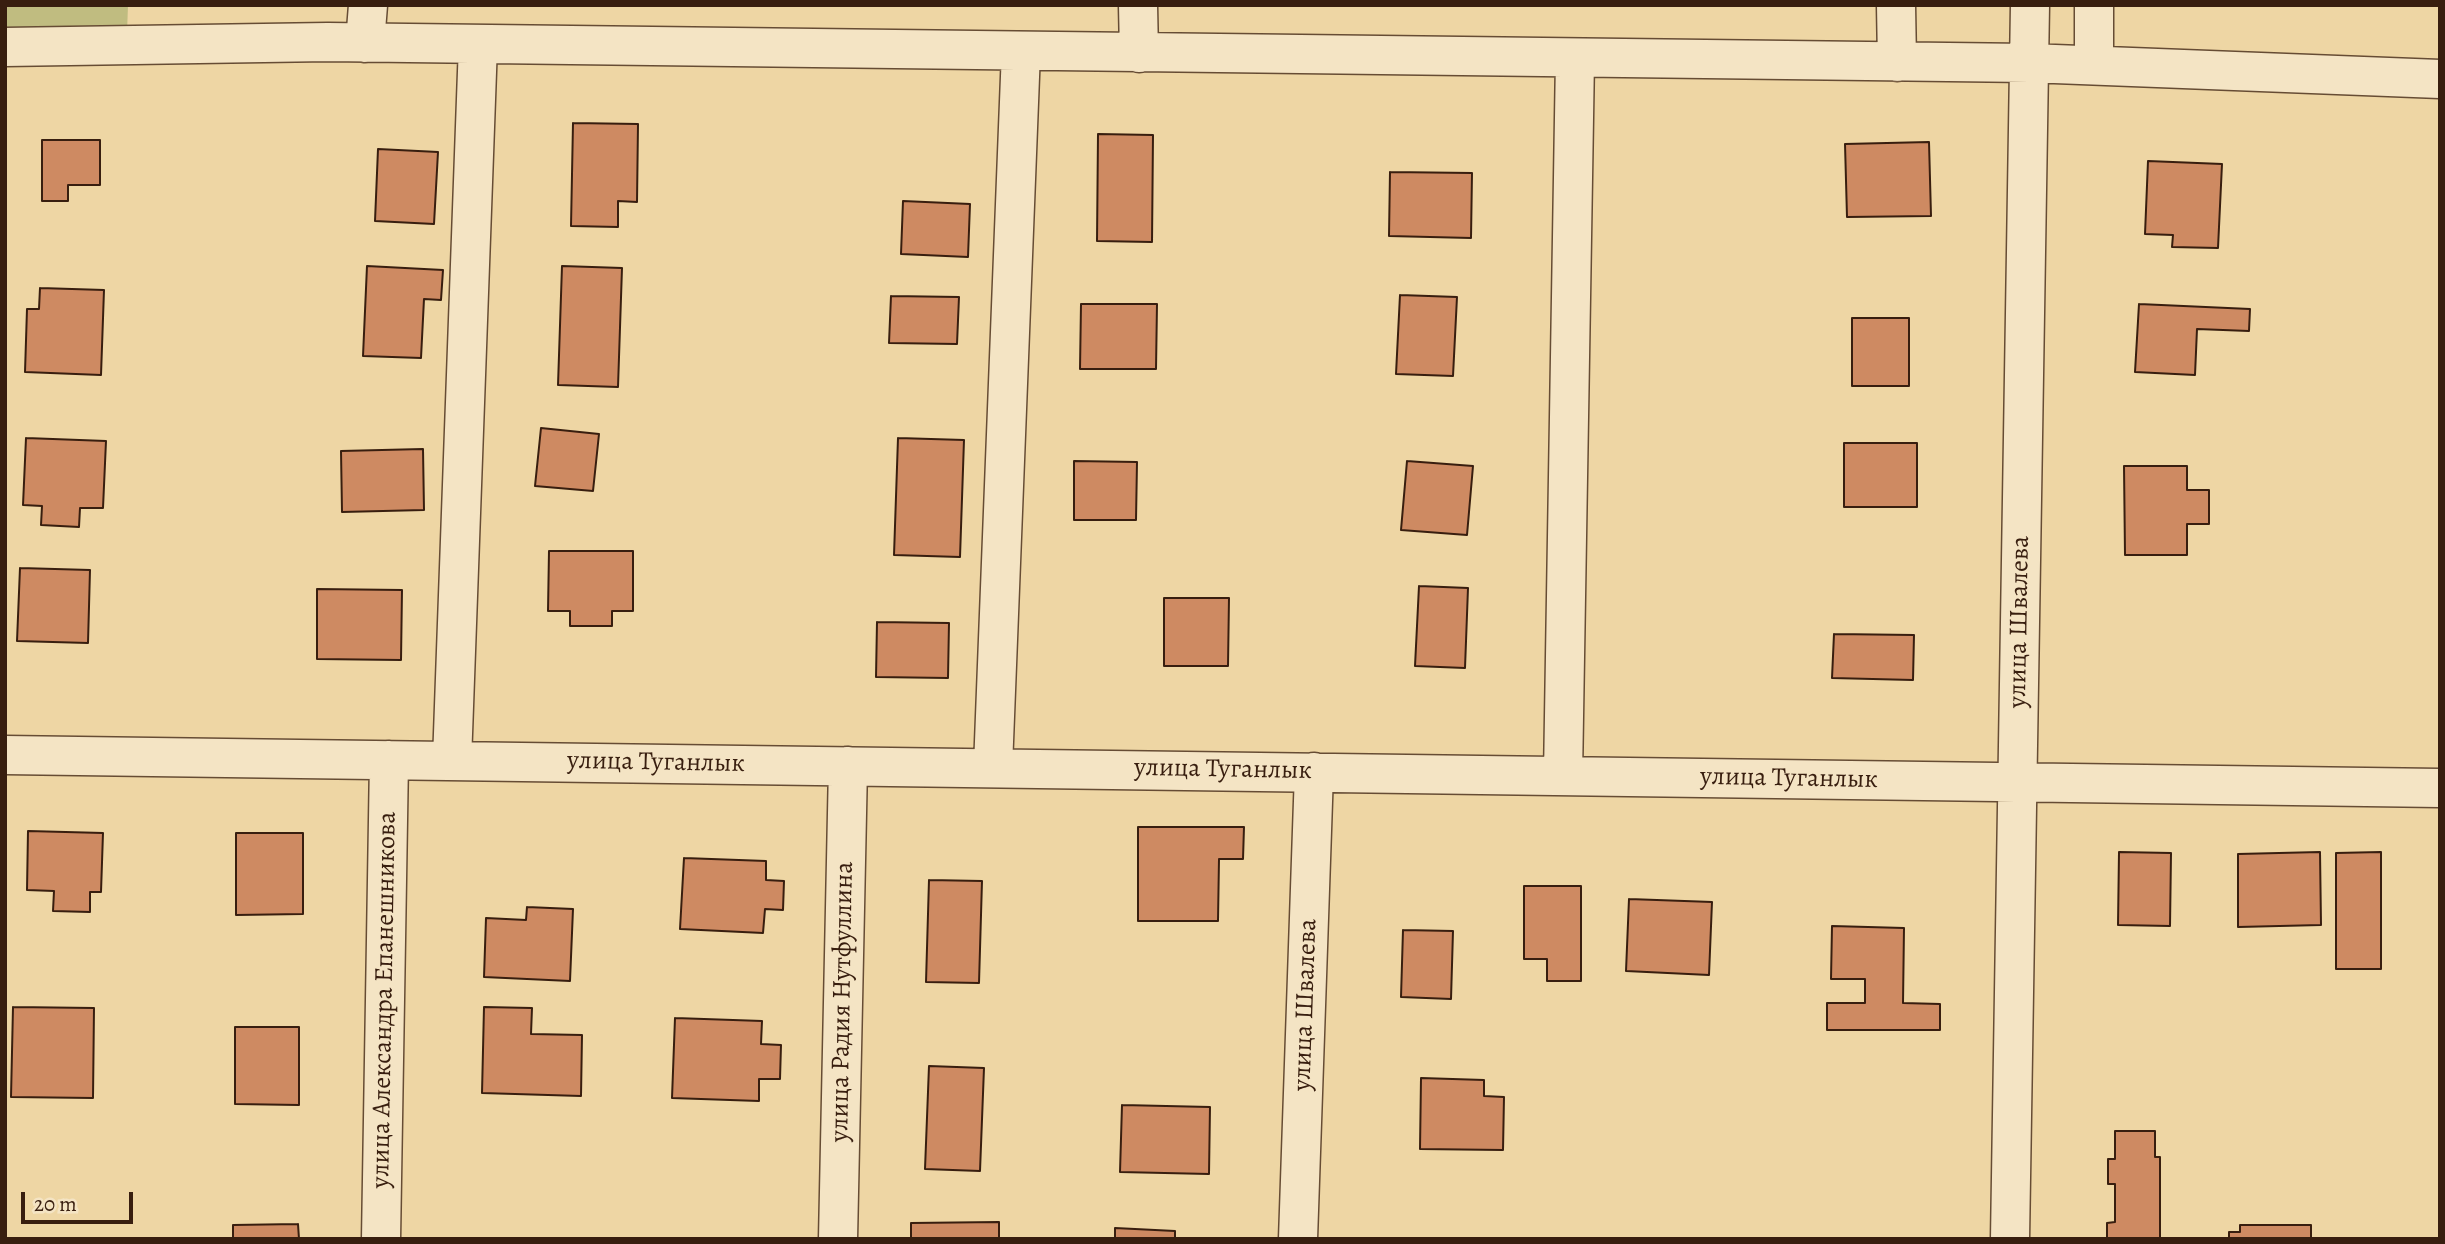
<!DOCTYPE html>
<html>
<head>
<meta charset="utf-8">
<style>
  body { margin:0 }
  #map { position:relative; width:2445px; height:1244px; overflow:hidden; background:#eed6a4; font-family:Alegreya,serif }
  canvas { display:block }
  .frame { position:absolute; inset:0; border:7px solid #381e0f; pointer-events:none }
  .scale { position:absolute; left:21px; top:1192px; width:112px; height:32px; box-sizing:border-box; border:4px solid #381e0f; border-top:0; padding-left:9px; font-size:21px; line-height:24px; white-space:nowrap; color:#381e0f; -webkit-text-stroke:5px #f4e4c4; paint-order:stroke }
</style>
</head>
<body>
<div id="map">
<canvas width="2445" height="1244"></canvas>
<div class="frame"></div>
<div class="scale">20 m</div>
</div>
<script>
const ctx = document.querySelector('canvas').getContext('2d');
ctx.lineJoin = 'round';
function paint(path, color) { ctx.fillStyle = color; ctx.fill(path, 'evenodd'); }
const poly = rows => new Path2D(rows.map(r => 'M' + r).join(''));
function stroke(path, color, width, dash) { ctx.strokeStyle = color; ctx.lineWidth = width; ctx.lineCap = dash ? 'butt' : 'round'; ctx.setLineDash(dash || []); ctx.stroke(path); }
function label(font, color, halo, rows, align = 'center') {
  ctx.font = font + ' Alegreya,serif'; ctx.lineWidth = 7; ctx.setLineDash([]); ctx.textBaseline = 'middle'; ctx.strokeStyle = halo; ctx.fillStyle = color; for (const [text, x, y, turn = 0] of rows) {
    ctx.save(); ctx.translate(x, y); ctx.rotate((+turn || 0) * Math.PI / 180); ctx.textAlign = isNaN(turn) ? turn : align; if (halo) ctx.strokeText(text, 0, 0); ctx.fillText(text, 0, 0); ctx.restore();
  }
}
const green = poly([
  [5,5,128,5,127,33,5,31]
]);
const building = poly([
  [573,123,638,124,637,202,618,201,618,227,571,226,573,123],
  [1098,134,1153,135,1152,242,1097,241,1098,134],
  [42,140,100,140,100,185,68,185,68,201,42,201,42,140],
  [1929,142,1931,216,1847,217,1845,144,1929,142],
  [378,149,438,152,434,224,375,221,378,149],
  [2148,161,2222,164,2218,248,2172,247,2173,235,2145,234,2148,161],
  [1390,172,1472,173,1471,238,1389,236,1390,172],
  [903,201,970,204,968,257,901,254,903,201],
  [367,266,443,270,441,300,424,299,421,358,363,356,367,266],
  [562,266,622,268,618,387,558,385,562,266],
  [40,288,104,290,101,375,25,372,27,309,39,309,40,288],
  [1400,295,1457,297,1453,376,1396,374,1400,295],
  [891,296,959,297,957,344,889,343,891,296],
  [1081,304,1157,304,1156,369,1080,369,1081,304],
  [2139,304,2250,309,2249,331,2197,329,2195,375,2135,372,2139,304],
  [1852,318,1909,318,1909,386,1852,386,1852,318],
  [541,428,599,434,593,491,535,486,541,428],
  [26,438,106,441,103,508,80,508,79,527,41,525,42,506,23,505,26,438],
  [898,438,964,440,960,557,894,555,898,438],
  [1844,443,1917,443,1917,507,1844,507,1844,443],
  [423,449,424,510,342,512,341,451,423,449],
  [1074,461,1137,462,1136,520,1074,520,1074,461],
  [1407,461,1473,466,1467,535,1401,530,1407,461],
  [2124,466,2187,466,2187,490,2209,490,2209,524,2187,524,2187,555,2125,555,2124,466],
  [549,551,633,551,633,611,612,611,612,626,570,626,570,611,548,611,549,551],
  [20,568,90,570,88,643,17,641,20,568],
  [1419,586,1468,588,1465,668,1415,666,1419,586],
  [317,589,402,590,401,660,317,659,317,589],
  [1164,598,1229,598,1228,666,1164,666,1164,598],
  [877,622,949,623,948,678,876,677,877,622],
  [1834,634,1914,635,1913,680,1832,678,1834,634],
  [1138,827,1244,827,1243,859,1219,859,1218,921,1138,921,1138,827],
  [28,831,103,833,101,892,90,892,90,912,53,911,54,891,27,890,28,831],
  [236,833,303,833,303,914,236,915,236,833],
  [2119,852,2171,853,2170,926,2118,925,2119,852],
  [2320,852,2321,925,2238,927,2238,854,2320,852],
  [2381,852,2381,969,2336,969,2336,853,2381,852],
  [684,858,766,861,766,880,784,881,783,910,765,909,763,933,680,929,684,858],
  [929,880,982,881,979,983,926,982,929,880],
  [1524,886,1581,886,1581,981,1547,981,1547,959,1524,959,1524,886],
  [1629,899,1712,902,1709,975,1626,971,1629,899],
  [527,907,573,909,570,981,484,977,486,918,526,920,527,907],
  [1832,926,1904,928,1903,1003,1940,1004,1940,1030,1827,1030,1827,1003,1865,1003,1865,979,1831,979,1832,926],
  [1403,930,1453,931,1451,999,1401,997,1403,930],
  [13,1007,94,1008,93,1098,11,1097,13,1007],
  [484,1007,532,1008,531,1034,582,1035,581,1096,482,1093,484,1007],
  [675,1018,762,1021,761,1044,781,1045,780,1079,759,1079,759,1101,672,1098,675,1018],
  [235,1027,299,1027,299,1105,235,1104,235,1027],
  [929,1066,984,1068,980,1171,925,1169,929,1066],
  [1421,1078,1484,1080,1484,1096,1504,1097,1503,1150,1420,1149,1421,1078],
  [1122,1105,1210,1107,1209,1174,1120,1172,1122,1105],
  [2115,1131,2155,1131,2155,1157,2160,1157,2160,1239,2107,1239,2107,1223,2115,1222,2115,1184,2108,1184,2108,1159,2115,1159,2115,1131],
  [999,1222,999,1239,911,1239,911,1223,999,1222],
  [298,1224,299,1239,233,1239,233,1225,298,1224],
  [2240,1225,2311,1225,2311,1239,2229,1239,2229,1232,2240,1232,2240,1225],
  [1115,1228,1175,1231,1175,1239,1115,1239,1115,1228]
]);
const minor = poly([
  [1138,5,1139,53],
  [1896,5,1897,62],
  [365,43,368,5],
  [5,47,328,42,2029,63,2440,79],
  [2094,64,2094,5],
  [5,755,2440,788],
  [452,761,478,44],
  [993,767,1021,51],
  [1563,776,1575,58],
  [381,1239,389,760],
  [838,1239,848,766],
  [1298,1239,1314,772],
  [2010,1239,2030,5]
]);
const streetNames = [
  ["улица Швалева",2020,622,-89],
  ["улица Туганлык",656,763,1],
  ["улица Туганлык",1223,770,1],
  ["улица Туганлык",1789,779,1],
  ["улица Александра Епанешникова",385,1000,-89],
  ["улица Радия Нутфуллина",843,1002,-89],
  ["улица Швалева",1306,1005,-88]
];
paint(green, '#c0bc80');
paint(building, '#ce8a62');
stroke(building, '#381e0f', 2);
stroke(minor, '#664c34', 41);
stroke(minor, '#f4e4c4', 38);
label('26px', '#381e0f', '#f4e4c4', streetNames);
</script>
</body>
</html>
